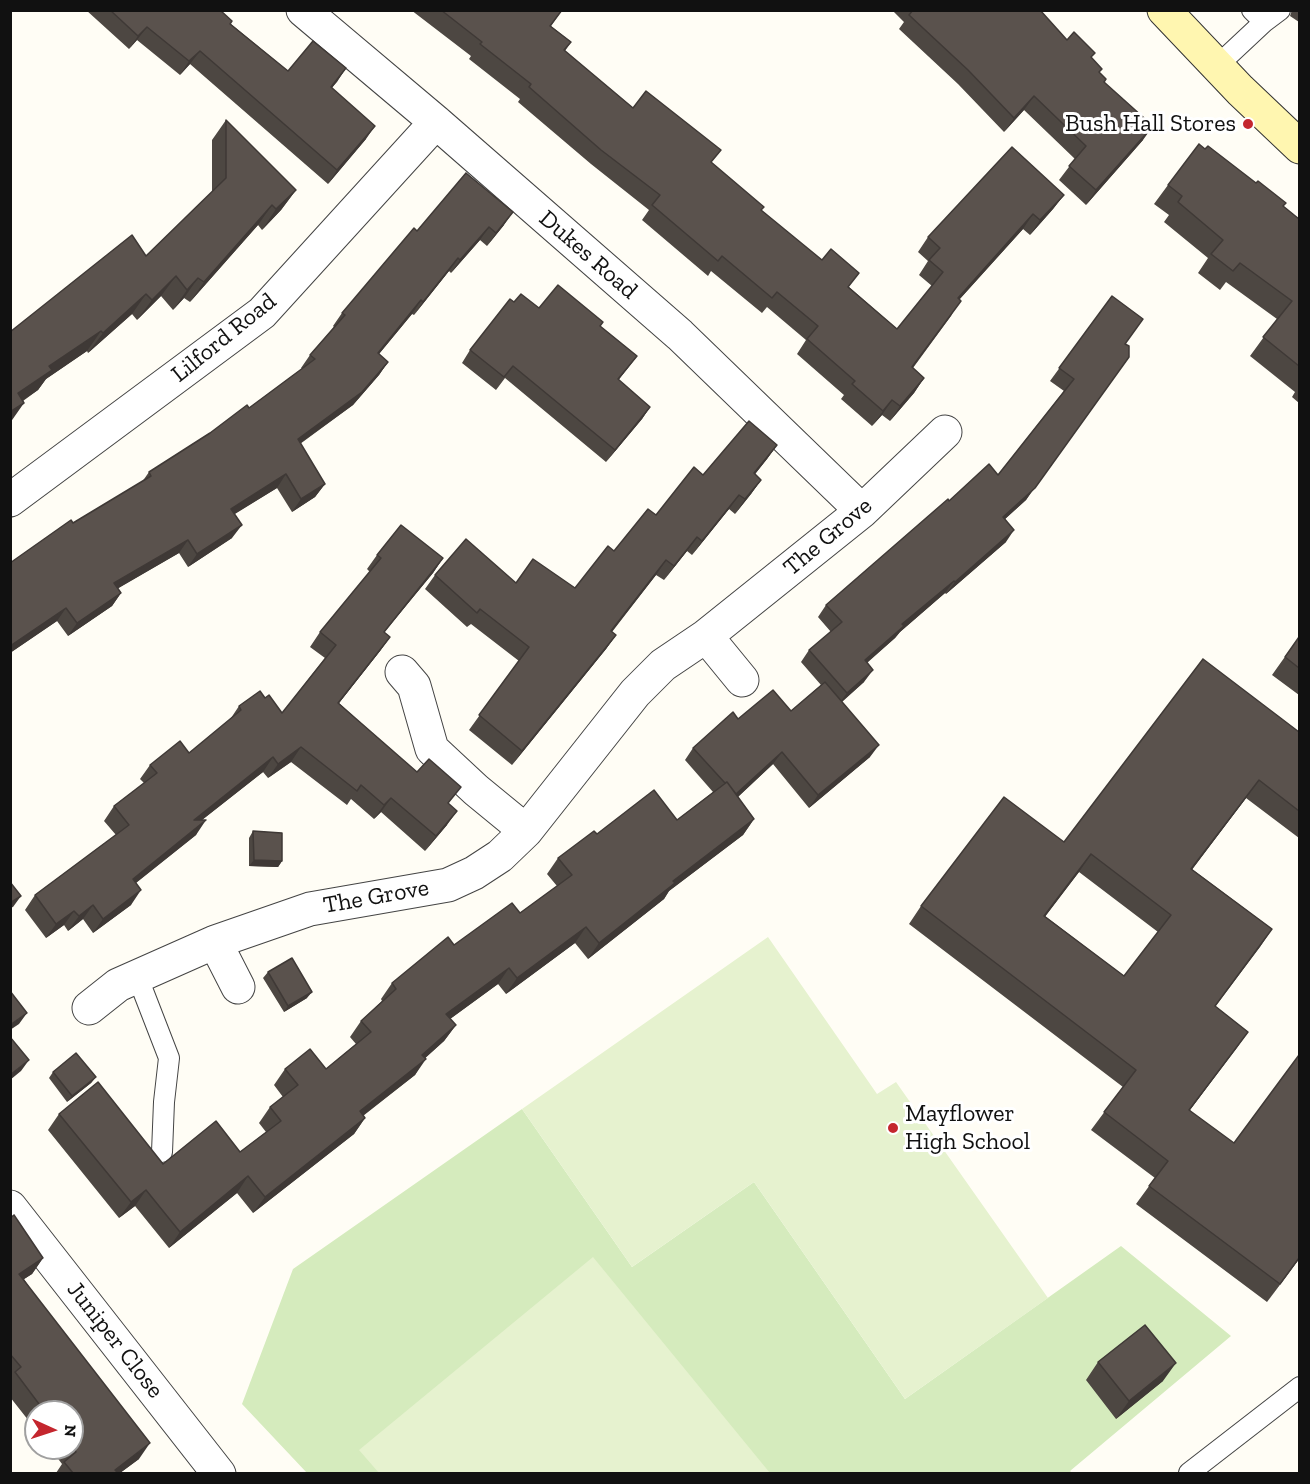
<!DOCTYPE html>
<html>
<head>
<meta charset="utf-8">
<style>
  body { margin:0 }
  #map { position:relative; width:1310px; height:1484px; overflow:hidden; background:#fffdf5; font-family:"Zilla Slab",serif }
  canvas { display:block }
  .frame { position:absolute; inset:0; border:12px solid #111; pointer-events:none }
  .north { position:absolute; left:24px; top:1400px; width:60px; height:60px; box-sizing:border-box; background:#fff; border:2px solid #a0a0a0; border-radius:50%; rotate:93deg; font-size:16px; font-weight:700; line-height:24px; text-align:center; color:#111 }
  .north::after { content:''; display:block; margin:auto; width:21px; height:27px; background:#c4262e; clip-path:polygon(50% 0,100% 100%,50% 72%,0 100%) }
</style>
</head>
<body>
<div id="map">
<canvas width="1310" height="1484"></canvas>
<div class="frame"></div>
<div class="north">N</div>
</div>
<script>
const ctx = document.querySelector('canvas').getContext('2d');
ctx.lineJoin = 'round';
function paint(path, color) { ctx.fillStyle = color; ctx.fill(path, 'evenodd'); }
const poly = rows => new Path2D(rows.map(r => 'M' + r).join(''));
function stroke(path, color, width, dash) { ctx.strokeStyle = color; ctx.lineWidth = width; ctx.lineCap = dash ? 'butt' : 'round'; ctx.setLineDash(dash || []); ctx.stroke(path); }
function label(font, color, halo, rows, align = 'center') {
  ctx.font = font + ' "Zilla Slab",serif'; ctx.lineWidth = 6; ctx.setLineDash([]); ctx.textBaseline = 'middle'; ctx.strokeStyle = halo; ctx.fillStyle = color; for (const [text, x, y, turn = 0] of rows) {
    ctx.save(); ctx.translate(x, y); ctx.rotate((+turn || 0) * Math.PI / 180); ctx.textAlign = isNaN(turn) ? turn : align; if (halo) ctx.strokeText(text, 0, 0); ctx.fillText(text, 0, 0); ctx.restore();
  }
}
const green = poly([
  [522,1109,632,1267,754,1182,905,1399,1121,1246,1231,1336,1070,1471,1072,1473,307,1473,242,1404,293,1269]
]);
const pitch = poly([
  [768,937,877,1094,896,1082,1048,1298,905,1399,754,1182,632,1267,522,1109],
  [593,1257,770,1473,379,1473,359,1450]
]);
const lane = poly([
  [1264,22,1280,10],
  [1217,66,1264,22,1252,10],
  [138,978,169,1058,164,1102,162,1152],
  [1189,1473,1300,1387]
]);
const street = poly([
  [303,10,436,122,680,335,862,511],
  [10,500,262,313,436,122],
  [706,636,742,680],
  [402,672,414,686,432,749,476,790,526,831],
  [238,987,215,942,310,909,448,885,474,873,500,856,526,831,635,693,663,665,706,636,862,511,945,432],
  [89,1008,118,985,215,942],
  [10,1207,219,1474]
]);
const secondary = poly([
  [1164,10,1240,90,1300,147]
]);
const wall = poly([
  [86,10,220,10,231,24,288,71,346,68,332,88,366,139,328,184,190,64,180,75,137,40,129,49],
  [411,10,562,10,551,26,571,42,565,51,633,108,712,163,761,210,897,329,932,286,919,275,928,261,918,252,928,237,1064,195,1053,209,1030,235,1023,229,959,300,951,316,913,368,924,378,914,393,890,421,882,415,872,426,841,399,844,395,797,354,806,340,767,307,762,313,711,271,708,276,642,220,649,210,591,164,518,102,520,99,469,59,471,56],
  [892,10,1040,10,1067,40,1091,58,1104,83,1143,140,1086,205,1059,180,1075,159,1024,110,1004,132,958,84,899,29,904,22],
  [1292,10,1299,10,1299,22,1290,16],
  [226,120,296,190,281,210,262,230,258,225,190,302,184,298,173,310,161,296,137,320,132,314,88,353,87,351,46,379,38,390,23,401,10,332,146,256,212,192,212,140],
  [1168,185,1283,206,1299,219,1299,403,1292,397,1295,392,1250,356,1277,319,1226,282,1220,290,1198,273,1208,258,1164,222,1169,215,1154,204],
  [504,225,487,246,480,240,451,273,449,271,414,315,412,314,379,354,388,362,379,375,353,405,300,444,325,484,315,497,292,512,277,488,234,514,232,538,188,567,179,553,118,588,121,593,112,606,68,636,57,621,10,653,10,563,142,482,149,472,249,408,302,369,301,368,310,355,334,327,333,326,342,313,417,231],
  [1112,296,1125,344,1026,500,1005,519,1006,542,946,594,945,593,900,632,895,638,867,663,864,682,842,702,870,757,809,808,773,764,738,797,754,819,743,835,669,891,664,899,588,959,575,943,506,994,498,984,450,1019,456,1025,444,1041,425,1058,415,1075,363,1116,365,1118,354,1134,253,1213,237,1193,169,1248,135,1206,119,1218,48,1130,59,1114,163,1164,240,1152,266,1132,259,1123,270,1107,283,1097,274,1085,285,1069,326,1069,356,1044,350,1037,361,1021,382,1001,381,999,392,983,454,945,520,913,557,886,547,874,558,858,597,834,677,820,713,792,685,760,693,748,738,719,791,711,821,685,801,662,809,650,831,632,818,617,826,605,949,501,998,475,1064,391,1050,381],
  [539,308,600,326,637,356,618,380,650,407,642,419,606,462,505,378,496,390,462,363,470,350],
  [777,445,767,459,755,474,761,480,751,494,735,514,729,509,692,555,687,551,664,580,656,575,612,632,616,635,606,649,512,765,469,730,519,661,471,624,467,627,425,589,435,575,516,583,575,588,614,551,703,475],
  [377,555,443,558,433,573,384,632,390,637,380,651,339,703,449,804,447,825,425,851,381,812,374,819,351,799,347,805,291,762,268,778,263,772,202,820,196,835,136,883,131,905,93,933,83,919,68,931,64,925,46,938,25,910,35,895,116,835,104,821,114,806,144,783,140,779,150,765,189,753,229,721,239,706,265,698,282,713,325,658,310,647,320,632,370,572,367,569],
  [1299,637,1299,695,1272,675],
  [1299,732,1299,838,1246,798,1192,869,1272,929,1215,1006,1248,1032,1190,1110,1299,1259,1267,1302,1136,1204,1155,1178,1091,1130,1123,1087,909,924,921,906,1064,842],
  [1079,872,1158,932,1124,976,1045,916],
  [253,831,282,861,278,867,249,866,249,838],
  [268,972,307,998,284,1012,263,978],
  [53,1072,96,1077,91,1083,67,1102,49,1078],
  [10,1218,43,1258,32,1274,24,1279,139,1459,120,1473,56,1473,62,1464,50,1448,72,1448,72,1412,36,1412,36,1430,10,1397],
  [1098,1362,1163,1381,1116,1419,1086,1380]
]);
const shadedWall = poly([
  [147,27,137,40,129,49,138,36],
  [200,51,190,64,180,75,189,61],
  [346,68,337,82,321,100,331,87],
  [1034,96,1024,110,1004,132,1014,118],
  [375,126,366,139,328,184,337,170],
  [1153,126,1143,140,1086,205,1096,190],
  [296,190,281,210,262,230,276,209],
  [1064,195,1053,209,1030,235,1040,220],
  [272,205,258,225,190,302,204,282],
  [513,212,504,225,487,246,496,233],
  [1033,214,1023,229,947,313,958,298],
  [489,227,480,240,451,273,460,260],
  [458,258,449,271,414,315,423,302],
  [176,276,161,296,137,320,152,300],
  [198,278,184,298,173,310,187,290],
  [146,294,132,314,88,353,103,333],
  [421,300,412,314,369,366,378,353],
  [101,331,87,351,46,379,38,390,10,409,18,393,49,366],
  [637,356,628,368,609,392,618,379],
  [1129,357,1026,500,994,529,1003,517],
  [388,362,379,375,353,405,288,452,298,439],
  [924,378,914,393,890,421,900,406],
  [892,400,882,415,872,426,883,411],
  [24,403,10,423,10,412],
  [650,407,642,419,606,462,615,450],
  [777,445,767,459,744,488,754,473],
  [286,474,277,488,222,522,231,509],
  [761,480,751,494,735,514,745,499],
  [325,484,315,497,292,512,301,499],
  [739,495,729,509,692,555,702,541],
  [242,525,232,538,188,567,197,554],
  [1014,530,1006,542,946,594,955,582],
  [697,537,687,551,664,580,674,566],
  [188,540,179,553,105,596,114,583],
  [443,558,433,573,373,646,384,632],
  [666,560,656,575,601,645,611,631],
  [954,581,945,593,900,632,895,638,856,672,865,660,902,624],
  [121,593,112,606,68,636,77,623],
  [66,608,57,621,10,653,10,646],
  [616,635,606,649,512,765,522,751],
  [390,637,380,651,328,717,338,703],
  [873,670,864,682,838,705,847,693],
  [879,745,870,757,809,808,818,795],
  [301,747,291,762,268,778,278,764],
  [782,752,773,764,727,807,735,794],
  [273,757,263,772,184,834,194,820],
  [1259,780,1246,798,1179,887,1191,869],
  [391,798,381,812,374,819,384,805],
  [457,811,447,825,425,851,436,836],
  [754,819,743,835,669,891,664,899,588,959,599,943,673,881],
  [206,820,196,835,123,893,133,879],
  [1091,854,1079,872,1032,934,1044,916],
  [254,860,282,861,278,867,249,866],
  [141,890,131,905,93,933,103,919],
  [21,896,13,907,10,908,10,903],
  [93,905,83,919,68,931,79,916],
  [74,911,64,925,46,938,56,924],
  [586,927,575,943,506,994,517,978],
  [1272,929,1260,947,1202,1024,1215,1006],
  [509,968,498,984,435,1030,446,1014],
  [312,992,307,998,284,1012,288,1006],
  [27,1013,19,1024,10,1030,10,1025],
  [456,1025,444,1041,411,1071,422,1055],
  [1248,1032,1236,1049,1176,1128,1189,1110],
  [426,1059,415,1075,348,1127,360,1111],
  [29,1060,21,1071,10,1080,10,1075],
  [96,1077,91,1083,67,1102,72,1096],
  [365,1118,354,1134,253,1213,265,1197],
  [248,1176,237,1193,169,1248,180,1232],
  [146,1190,135,1206,119,1218,131,1202],
  [43,1258,32,1274,10,1288,19,1274],
  [1299,1258,1299,1259,1267,1302,1280,1284],
  [1176,1363,1163,1381,1116,1419,1129,1401],
  [150,1443,139,1459,120,1473,112,1473,115,1470]
]);
const building = poly([
  [110,10,220,10,232,21,230,24,288,71,313,41,346,68,331,87,375,126,337,170,200,51,189,61,147,27,138,36,110,10],
  [441,10,562,10,550,26,571,42,564,50,633,108,646,91,721,150,711,162,764,207,761,210,822,260,831,249,859,273,848,287,897,329,943,272,929,260,940,248,928,237,1012,147,1064,195,1040,220,1033,214,958,298,961,301,912,367,924,378,900,406,892,400,883,411,852,384,855,381,807,339,818,326,777,292,772,298,722,256,718,261,652,205,660,195,601,150,529,87,531,84,480,44,482,42,441,10],
  [913,10,1040,10,1067,40,1074,32,1095,53,1091,57,1102,69,1099,72,1106,79,1104,82,1153,126,1096,190,1069,166,1086,146,1034,96,1014,118,968,70,909,15,913,10],
  [226,120,296,190,276,209,272,205,204,282,198,278,187,290,176,276,152,300,146,294,103,333,101,331,49,366,52,370,18,393,24,403,10,412,10,332,132,235,146,256,226,178,226,120],
  [1199,144,1205,149,1208,146,1256,183,1258,181,1286,203,1283,206,1299,219,1299,366,1263,337,1292,301,1240,263,1233,271,1211,254,1223,240,1178,202,1182,196,1168,185,1199,144],
  [466,173,513,212,496,233,489,227,460,260,458,258,423,302,421,300,378,353,388,362,362,392,298,439,325,484,301,499,286,474,231,509,242,525,197,554,188,540,114,583,121,593,77,623,66,608,10,646,10,563,71,520,73,523,151,476,149,472,210,433,247,405,249,408,315,359,310,355,345,315,342,313,414,228,417,231,466,173],
  [558,285,603,322,600,326,637,356,618,379,650,407,615,450,513,366,504,377,470,350,510,299,514,302,521,294,539,308,558,285],
  [1112,296,1143,319,1125,344,1129,346,1129,357,1035,488,1003,517,1014,530,955,582,954,581,902,624,904,626,865,660,873,670,847,693,809,650,842,622,826,605,948,499,949,501,989,464,998,475,1074,379,1059,368,1112,296],
  [749,421,777,445,754,473,761,480,745,499,739,495,702,541,697,537,674,566,666,560,611,631,616,635,522,751,479,715,529,647,480,609,477,613,435,575,466,539,516,583,533,559,575,588,608,546,614,551,648,509,656,515,694,467,703,475,749,421],
  [401,525,443,558,384,632,390,637,338,703,417,772,429,759,461,787,448,803,457,811,436,836,391,798,384,805,361,785,357,791,301,747,278,764,273,757,194,820,206,820,133,879,141,890,103,919,93,905,79,916,74,911,56,924,35,895,129,825,114,806,157,773,150,765,180,741,189,753,241,710,239,706,260,691,265,698,269,695,282,713,336,645,320,632,381,558,377,555,401,525],
  [1299,637,1299,668,1285,657,1299,637],
  [1203,659,1299,732,1299,811,1259,780,1191,869,1272,929,1215,1006,1248,1032,1189,1110,1234,1143,1299,1055,1299,1258,1280,1284,1149,1186,1168,1161,1104,1112,1136,1070,921,906,1004,797,1064,842,1203,659],
  [1091,854,1171,915,1124,976,1044,916,1091,854],
  [825,682,879,745,818,795,782,752,736,794,727,782,725,783,693,748,733,712,738,719,773,690,791,711,825,682],
  [727,782,754,819,673,881,675,883,599,943,586,927,517,978,509,968,446,1014,456,1025,422,1055,426,1059,360,1111,365,1118,265,1197,248,1176,180,1232,146,1190,131,1202,59,1114,98,1082,163,1164,216,1121,240,1152,281,1121,270,1107,298,1085,285,1069,310,1049,326,1069,371,1032,361,1021,396,989,392,983,448,937,454,945,512,903,520,913,572,875,558,858,594,831,597,834,654,790,677,820,727,782],
  [253,831,282,833,282,861,254,860,253,831],
  [10,882,21,896,10,903,10,882],
  [292,958,312,992,288,1006,268,972,292,958],
  [10,991,27,1013,10,1025,10,991],
  [10,1037,29,1060,10,1075,10,1037],
  [76,1053,96,1077,72,1096,53,1072,76,1053],
  [14,1215,43,1258,19,1274,150,1443,115,1470,118,1473,73,1473,64,1462,76,1452,72,1446,72,1412,45,1412,15,1372,21,1367,10,1354,10,1218,14,1215],
  [1145,1325,1176,1363,1129,1401,1098,1362,1145,1325]
]);
const markers = [
  [1248,124,6,"#c4262e"],
  [893,1128,6,"#c4262e"]
];
const poiNames = [
  ["Bush Hall Stores",1236,124],
  ["Mayflower",905,1114,"left"],
  ["High School",905,1142,"left"]
];
const streetNames = [
  ["Dukes Road",588,255,41],
  ["Lilford Road",224,338,-39],
  ["The Grove",828,537,-40],
  ["The Grove",376,897,-10],
  ["Juniper Close",115,1340,52]
];
paint(green, '#d5ebbd');
paint(pitch, '#e6f2cf');
stroke(lane, '#444', 22);
stroke(street, '#444', 35);
stroke(secondary, '#333', 35);
stroke(lane, '#fff', 20);
stroke(street, '#fff', 33);
stroke(secondary, '#fff6b0', 33);
paint(wall, '#4d4742');
paint(shadedWall, '#3f3936');
paint(building, '#5a524d');
stroke(building, '#3f3936', 1.5);
for (const [x, y, r, color] of markers) { const dot = new Path2D(); dot.arc(x, y, r, 0, 2 * Math.PI); ctx.fillStyle = color; ctx.fill(dot); stroke(dot, '#fff', 2); }
label('24px', '#111', '#fff', poiNames, 'right');
label('24px', '#111', '#fff', streetNames);
</script>
</body>
</html>
